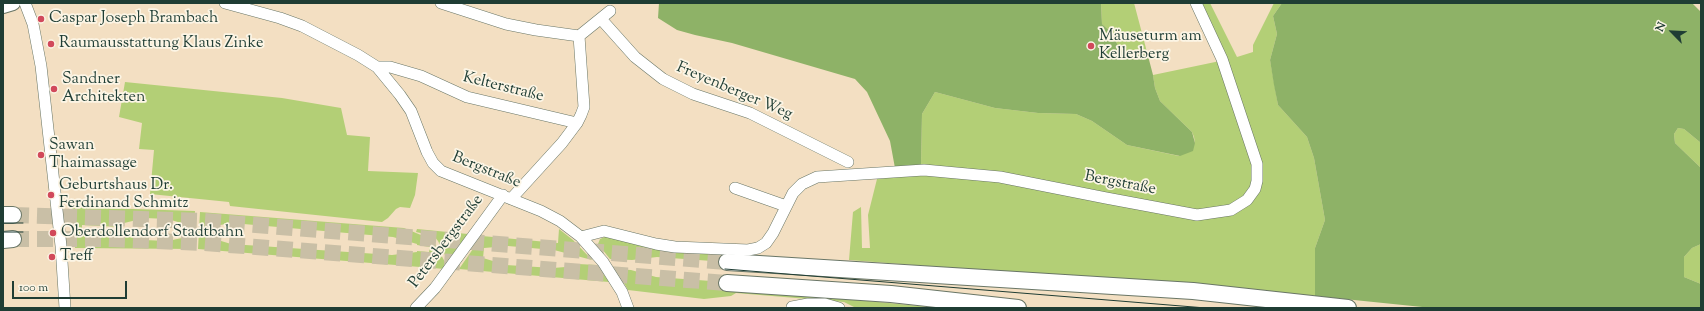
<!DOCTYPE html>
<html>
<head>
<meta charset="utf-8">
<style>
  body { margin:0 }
  #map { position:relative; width:1704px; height:311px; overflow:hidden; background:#f3dfc2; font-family:"Sorts Mill Goudy",serif }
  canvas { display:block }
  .frame { position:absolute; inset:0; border:4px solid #1f3d34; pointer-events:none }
  .north { position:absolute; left:1652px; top:12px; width:40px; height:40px; -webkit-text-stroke:3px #fcf5e5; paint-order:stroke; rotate:294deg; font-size:11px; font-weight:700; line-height:16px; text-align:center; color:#1f3d34 }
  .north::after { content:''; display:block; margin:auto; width:14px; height:18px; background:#1f3d34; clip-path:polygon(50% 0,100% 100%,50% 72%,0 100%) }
  .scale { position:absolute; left:12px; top:281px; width:115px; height:18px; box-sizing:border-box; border:2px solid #1f3d34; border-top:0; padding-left:5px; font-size:12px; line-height:14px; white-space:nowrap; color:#1f3d34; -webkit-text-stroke:3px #fcf5e5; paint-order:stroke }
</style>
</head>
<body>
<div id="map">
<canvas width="1704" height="311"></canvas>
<div class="frame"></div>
<div class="north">N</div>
<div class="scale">100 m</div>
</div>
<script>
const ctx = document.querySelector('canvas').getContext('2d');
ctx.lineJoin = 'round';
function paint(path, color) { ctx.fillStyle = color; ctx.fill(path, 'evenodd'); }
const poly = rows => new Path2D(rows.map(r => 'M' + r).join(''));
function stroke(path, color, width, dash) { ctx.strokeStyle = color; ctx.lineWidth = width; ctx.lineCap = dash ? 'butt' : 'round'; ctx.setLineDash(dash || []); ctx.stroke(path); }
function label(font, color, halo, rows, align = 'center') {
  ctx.font = font + ' "Sorts Mill Goudy",serif'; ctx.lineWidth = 3.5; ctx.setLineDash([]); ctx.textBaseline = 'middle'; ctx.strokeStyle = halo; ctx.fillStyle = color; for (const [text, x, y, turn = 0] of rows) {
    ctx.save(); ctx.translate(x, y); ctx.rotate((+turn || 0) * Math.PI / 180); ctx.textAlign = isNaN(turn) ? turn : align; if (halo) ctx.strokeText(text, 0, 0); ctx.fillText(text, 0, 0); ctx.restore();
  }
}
const green = poly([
  [1101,3,1134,3,1147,52,1137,55,1129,55,1120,50,1112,33,1102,24],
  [1198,3,1210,3,1237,57,1253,52,1253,45,1274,3,1282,3,1273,16,1277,34,1270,60,1278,105,1307,137,1314,158,1325,220,1315,248,1315,296,849,260,853,212,861,207,862,248,870,248,868,215,877,179,929,173,982,177,1094,200,1231,213,1261,183],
  [1220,61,1254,164,1255,180,1238,203,1198,211,921,166,922,114,935,92,995,108,1038,113,1076,114,1092,121,1127,145,1179,156,1195,143,1194,137,1192,132,1160,101,1155,88,1153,75],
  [125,82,282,98,341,108,347,135,370,137,368,171,418,173,415,195,410,208,400,207,396,209,388,218,382,222,230,206,229,202,150,194,154,150,139,149,142,123,119,117],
  [1678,128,1684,129,1701,143,1701,168,1675,143,1674,134],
  [72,207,195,211,193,249,75,248,73,226,70,226,69,212,71,212],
  [145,218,168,219,191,226,191,236,168,241,144,240,120,233,120,230,82,230,82,225,120,227,120,224],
  [200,212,404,228,433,240,446,264,445,269,198,249],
  [232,223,393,237,417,244,417,245,430,247,429,252,417,251,417,252,392,255,231,244,208,237,208,227],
  [417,229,468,234,448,261,438,241,434,236,416,232],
  [559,229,573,240,592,260,554,250,508,246,484,248,483,258,506,265,553,268,578,266,578,264,597,265,609,282,459,269,482,236,558,243],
  [607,236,731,255,712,261,657,257,632,260,610,259,598,244,600,239],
  [1701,244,1701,284,1684,277,1684,257,1692,248],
  [616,269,631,270,656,277,711,281,726,290,838,298,939,308,856,308,844,302,736,293,731,296,704,299,628,290]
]);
const forest = poly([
  [659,3,1101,3,1102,24,1112,33,1120,50,1129,55,1137,55,1147,52,1153,75,1155,88,1160,101,1192,132,1195,143,1193,151,1180,156,1127,145,1092,121,1076,114,1038,113,995,108,935,92,922,114,921,166,895,168,890,141,867,92,855,79,732,43,695,35,677,30,658,18],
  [1282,3,1692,3,1701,12,1701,143,1684,129,1678,128,1674,134,1675,143,1701,168,1701,244,1692,248,1684,257,1684,277,1701,284,1701,308,1432,308,1315,296,1315,248,1325,220,1314,158,1307,137,1278,105,1274,85,1270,60,1277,34,1273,16]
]);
const highwayTunnel = poly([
  [13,215,204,221,727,262],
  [13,239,106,239,204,243,727,283]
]);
const minor = poly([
  [25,3,33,24,41,66,61,246,65,308],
  [225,3,280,18,302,26,358,55,377,67,400,95,411,111,427,152,433,163,441,171,541,211,560,221,581,237,603,262,622,292,628,308],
  [441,3,506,24,536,30,579,36],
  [601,19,635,57,663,79,693,94,750,113,848,162],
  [579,36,610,11],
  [377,67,390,67,421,76,467,97,577,123],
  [735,188,786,206],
  [511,199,562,143,577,123,581,115,584,107,579,36],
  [581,237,604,231,656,244,675,247,748,250,758,248,766,243,773,233,793,193,802,184,817,177,924,170,1000,177,1106,198,1197,215,1231,210,1247,200,1255,189,1257,181,1257,164,1222,59,1196,3],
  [792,307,808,304,825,304,839,308],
  [416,308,435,288,503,195]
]);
const major = poly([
  [3,6,13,3]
]);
const highway = poly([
  [3,215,13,215],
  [3,240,13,239],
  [727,262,1193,291,1348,308],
  [727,283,891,294,1018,308]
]);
const tram = poly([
  [3,223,23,223],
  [3,232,23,232],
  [725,269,1206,308]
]);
const markers = [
  [41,19,4,"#d1495b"],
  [51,44,4,"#d1495b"],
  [1091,46,4,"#d1495b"],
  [54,89,4,"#d1495b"],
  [41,155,4,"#d1495b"],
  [51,195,4,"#d1495b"],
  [53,233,4,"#d1495b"],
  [52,257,4,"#d1495b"]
];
const poiNames = [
  ["Caspar Joseph Brambach",49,19],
  ["Mäuseturm am",1099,37],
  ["Kellerberg",1099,55],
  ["Raumausstattung Klaus Zinke",59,44],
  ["Sandner",62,80],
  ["Architekten",62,98],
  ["Sawan",49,146],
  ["Thaimassage",49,164],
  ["Geburtshaus Dr.",59,186],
  ["Ferdinand Schmitz",59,204],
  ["Oberdollendorf Stadtbahn",61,233],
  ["Treff",60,257]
];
const streetNames = [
  ["Kelterstraße",503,88,14],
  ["Freyenberger Weg",734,92,23],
  ["Bergstraße",486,171,22],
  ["Bergstraße",1120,184,11],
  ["Petersbergstraße",447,242,-53]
];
paint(green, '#b3cf76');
paint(forest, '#8eb267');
stroke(highwayTunnel, '#c9bfa6', 16, [16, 8]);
stroke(minor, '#697666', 12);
stroke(major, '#697666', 16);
stroke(highway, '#697666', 18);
stroke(minor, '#fff', 11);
stroke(major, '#fff', 14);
stroke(highway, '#fff', 16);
stroke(tram, '#1f3d34', 1);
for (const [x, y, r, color] of markers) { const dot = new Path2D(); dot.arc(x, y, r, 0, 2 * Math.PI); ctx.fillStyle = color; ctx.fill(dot); stroke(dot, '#fcf5e5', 1.5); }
label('16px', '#1f3d34', '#fcf5e5', poiNames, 'left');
label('16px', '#1f3d34', '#fcf5e5', streetNames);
</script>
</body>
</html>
